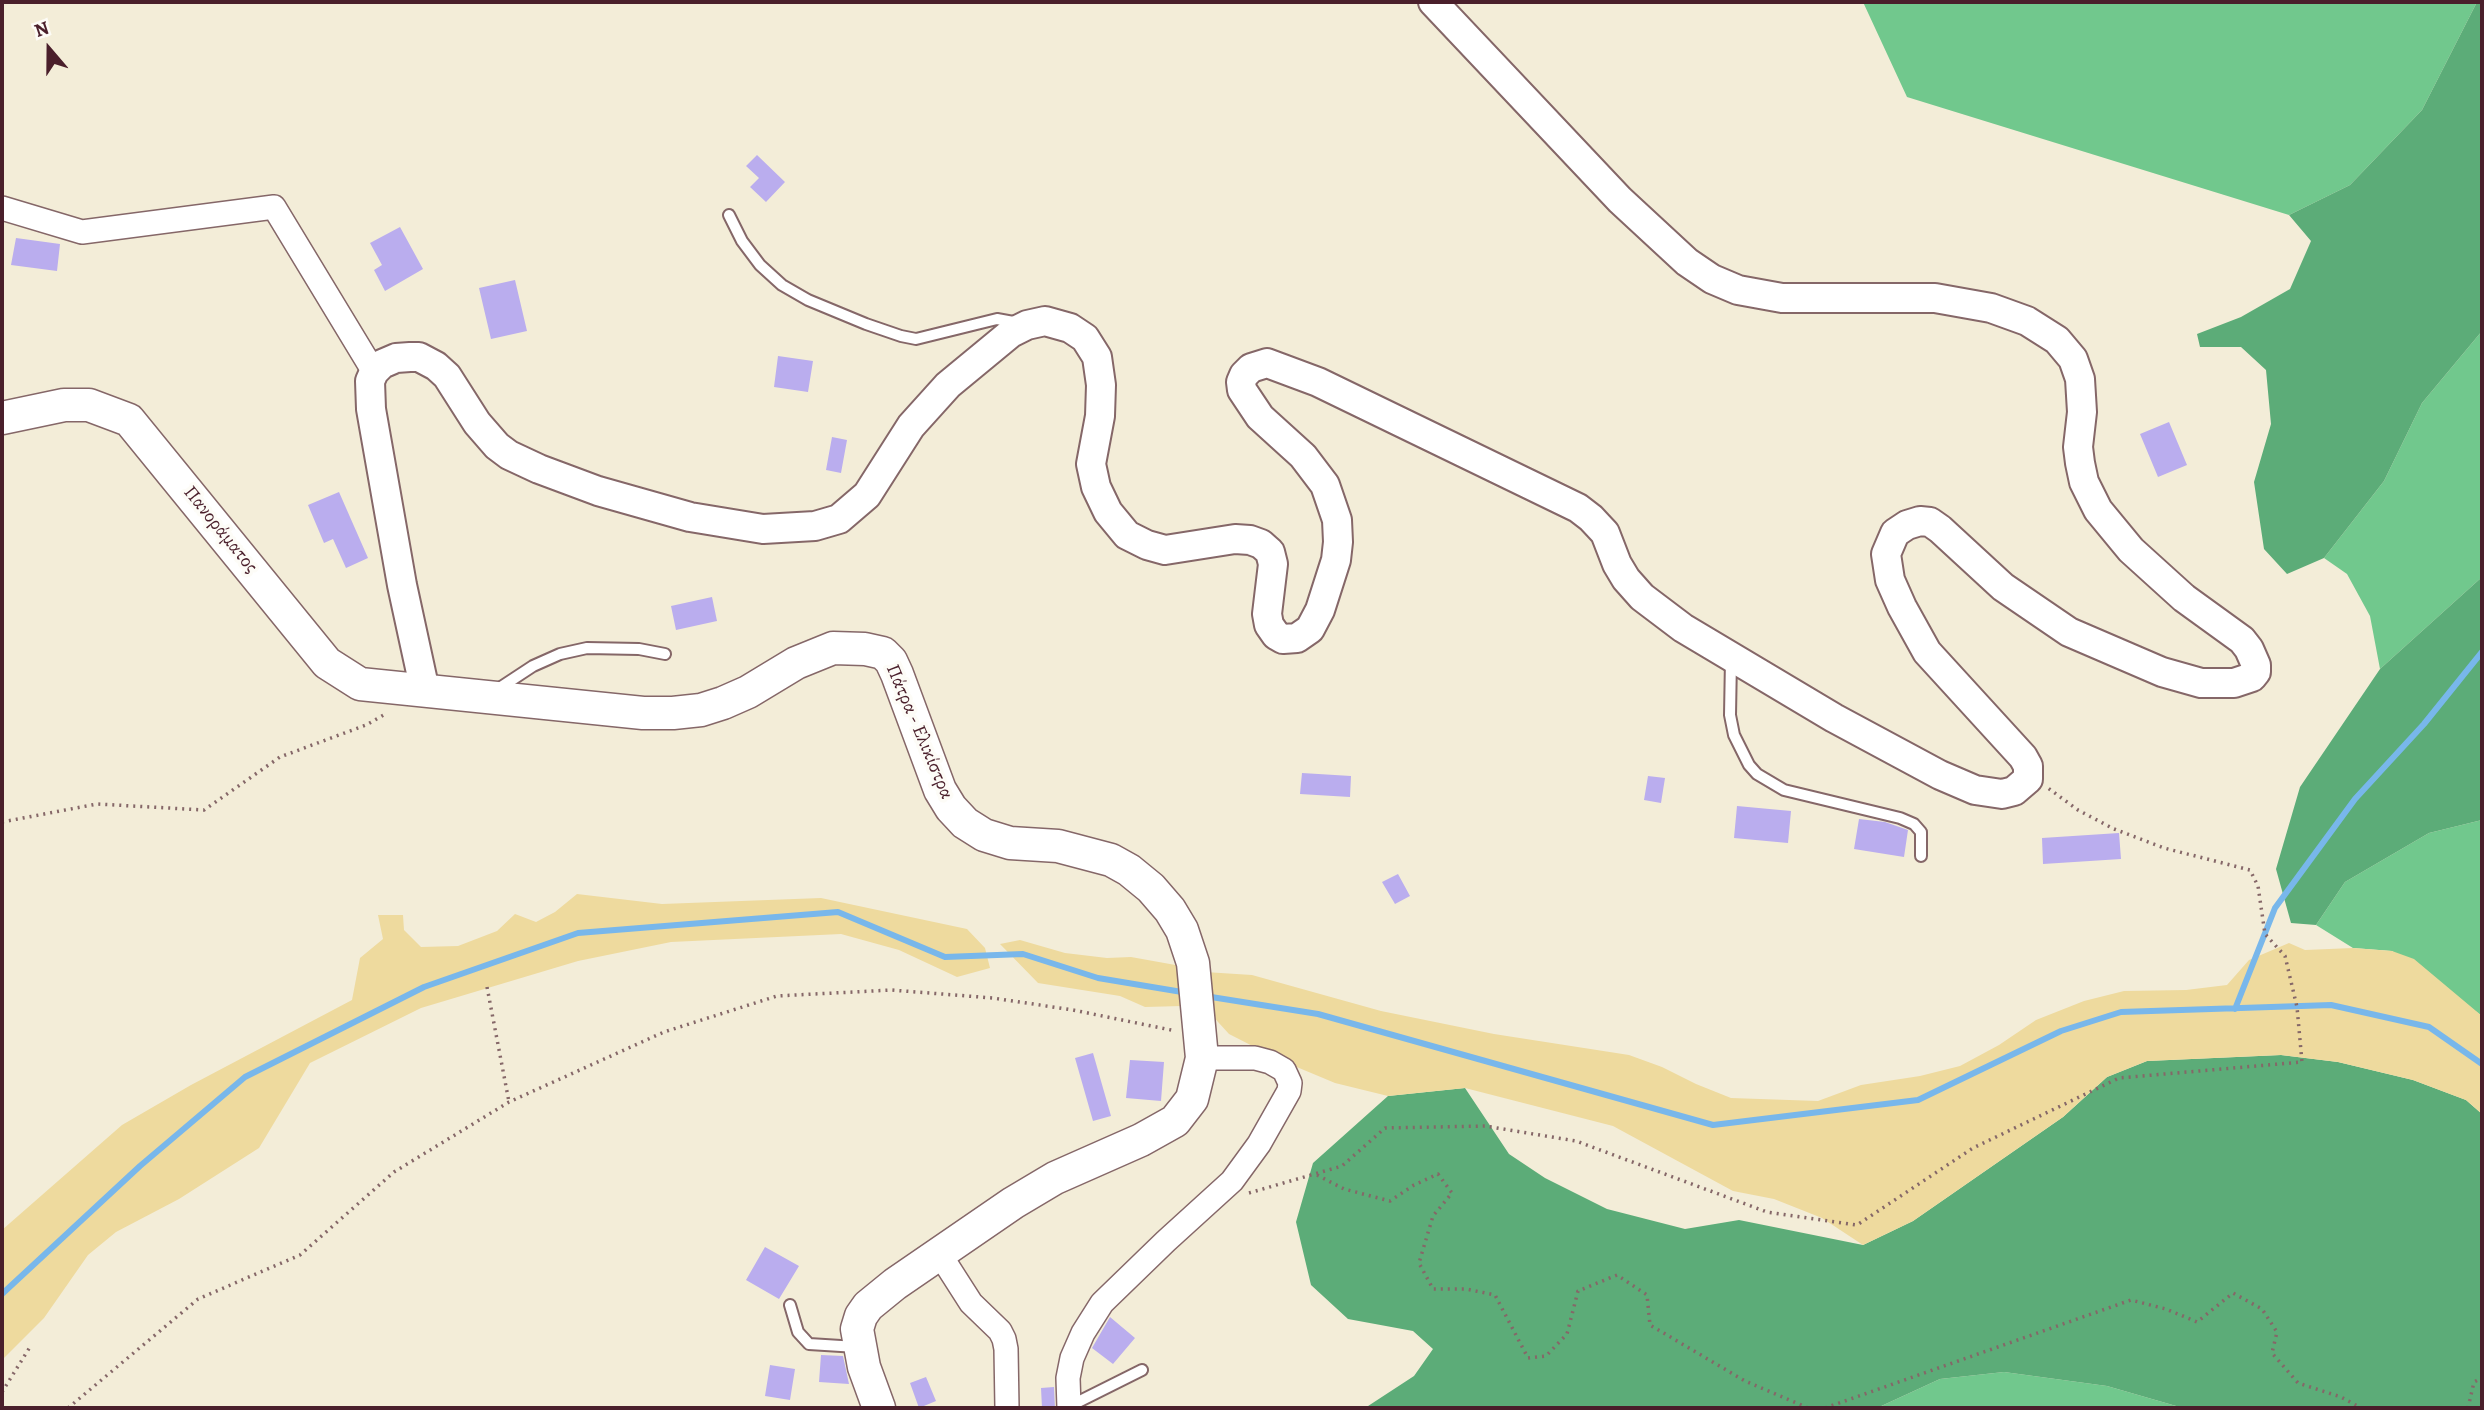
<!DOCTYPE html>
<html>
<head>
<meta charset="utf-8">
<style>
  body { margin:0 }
  #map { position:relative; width:2484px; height:1410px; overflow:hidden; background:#f3edd8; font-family:Alegreya,serif }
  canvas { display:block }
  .frame { position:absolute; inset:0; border:4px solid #4a1f2b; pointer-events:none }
  .north { position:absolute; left:14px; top:14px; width:70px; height:70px; -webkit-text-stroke:5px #fdfcf7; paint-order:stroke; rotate:340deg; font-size:19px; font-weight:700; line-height:28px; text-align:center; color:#4a1f2b }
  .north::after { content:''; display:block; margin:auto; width:24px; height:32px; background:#4a1f2b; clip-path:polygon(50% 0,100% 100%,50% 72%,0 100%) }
</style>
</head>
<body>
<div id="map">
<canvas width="2484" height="1410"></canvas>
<div class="frame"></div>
<div class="north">N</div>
</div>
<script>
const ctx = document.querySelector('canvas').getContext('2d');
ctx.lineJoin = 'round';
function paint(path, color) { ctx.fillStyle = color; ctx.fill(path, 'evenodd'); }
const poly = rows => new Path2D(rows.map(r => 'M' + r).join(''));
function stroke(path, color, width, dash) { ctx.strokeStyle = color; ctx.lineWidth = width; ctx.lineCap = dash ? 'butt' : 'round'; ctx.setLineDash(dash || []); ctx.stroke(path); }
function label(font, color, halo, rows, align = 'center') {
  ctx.font = font + ' Alegreya,serif'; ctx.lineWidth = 7; ctx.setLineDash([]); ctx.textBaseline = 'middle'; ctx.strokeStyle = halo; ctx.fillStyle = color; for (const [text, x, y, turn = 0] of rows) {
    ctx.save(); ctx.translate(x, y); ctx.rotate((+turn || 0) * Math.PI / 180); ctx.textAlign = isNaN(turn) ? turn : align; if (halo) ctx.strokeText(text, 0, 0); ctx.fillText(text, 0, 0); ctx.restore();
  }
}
const green = poly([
  [1863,2,2477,2,2422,110,2350,185,2289,215,1907,97],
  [2482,331,2482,577,2380,669,2370,616,2347,574,2324,558,2384,481,2422,403],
  [2482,820,2482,1016,2392,951,2353,948,2316,925,2345,882,2429,833],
  [2004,1372,2107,1386,2183,1408,1877,1408,1940,1379]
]);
const forest = poly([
  [2477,2,2482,2,2482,331,2422,403,2384,481,2324,558,2287,574,2264,549,2254,482,2271,424,2266,370,2241,347,2200,347,2197,334,2241,317,2290,289,2311,241,2289,215,2350,185,2422,110],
  [2482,577,2482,820,2429,833,2345,882,2316,925,2291,923,2276,869,2300,787,2380,669],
  [2281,1055,2338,1062,2413,1080,2466,1100,2482,1114,2482,1408,2183,1408,2107,1386,2004,1372,1940,1379,1877,1408,1365,1408,1414,1376,1433,1349,1413,1331,1348,1319,1311,1285,1296,1222,1313,1163,1388,1096,1465,1088,1509,1154,1545,1178,1607,1209,1685,1229,1739,1220,1863,1245,1913,1221,2063,1117,2107,1077,2147,1061]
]);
const sand = poly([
  [577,894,662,904,821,898,967,929,985,948,990,968,957,977,899,950,841,934,671,942,578,961,421,1008,310,1063,259,1148,179,1199,116,1232,88,1255,44,1318,2,1360,2,1230,122,1125,191,1085,352,1000,360,958,383,939,378,915,403,915,404,930,421,947,458,946,497,931,515,914,536,922,555,912],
  [1020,940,1065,953,1107,958,1131,957,1181,966,1182,1006,1145,1007,1120,996,1038,983,1000,944],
  [2289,943,2305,950,2353,948,2392,951,2414,959,2482,1016,2482,1114,2466,1100,2413,1080,2338,1062,2281,1055,2147,1061,2107,1077,2063,1117,1913,1221,1863,1245,1822,1218,1774,1199,1733,1191,1613,1126,1465,1088,1388,1096,1335,1083,1280,1060,1229,1034,1208,1011,1205,972,1252,975,1381,1011,1494,1034,1629,1055,1662,1067,1696,1084,1731,1098,1818,1101,1861,1085,1920,1076,1960,1066,1999,1045,2036,1020,2084,1001,2124,991,2186,990,2227,985,2249,960]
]);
const stream = poly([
  [1205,996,1318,1014,1713,1125,1918,1100,2061,1031,2121,1012,2331,1005,2429,1027,2482,1064],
  [2235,1009,2275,908,2355,799,2424,724,2482,652],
  [2,1294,140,1166,245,1077,424,987,578,933,838,912,945,957,1023,954,1098,978,1188,993]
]);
const building = poly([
  [757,155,785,182,766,202,750,187,759,178,746,166],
  [400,227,423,269,385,291,374,270,382,265,370,243],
  [16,238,60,244,57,271,11,265],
  [515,280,527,331,491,339,479,288],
  [778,356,813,361,808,392,774,387],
  [2169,422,2187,465,2158,477,2140,434],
  [832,437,847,440,841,473,826,470],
  [339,492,368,558,346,568,333,539,324,543,308,505],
  [712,597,717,621,676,630,671,606],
  [1302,773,1351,776,1350,797,1300,794],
  [1648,776,1665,778,1661,803,1644,800],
  [1737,806,1791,811,1788,843,1734,838],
  [1859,819,1885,822,1908,830,1904,857,1854,849],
  [2119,833,2121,859,2043,864,2042,838],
  [1398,874,1410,896,1395,904,1382,882],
  [1093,1053,1111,1116,1093,1121,1075,1058],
  [1130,1060,1164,1062,1161,1101,1126,1098],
  [765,1247,799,1266,779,1299,746,1280],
  [1110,1317,1135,1338,1113,1364,1092,1348],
  [821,1355,843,1356,849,1384,819,1382],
  [770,1365,795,1369,790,1400,765,1396],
  [926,1377,936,1401,919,1408,910,1383],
  [1054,1387,1055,1408,1042,1408,1041,1388]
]);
const path = poly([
  [2,822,97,804,204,810,280,757,366,725,387,713],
  [487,987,509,1102],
  [1317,1175,1344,1189,1390,1201,1414,1185,1438,1174,1452,1193,1433,1216,1419,1263,1433,1289,1466,1289,1495,1295,1528,1358,1546,1356,1567,1334,1578,1291,1617,1275,1647,1295,1650,1325,1745,1381,1808,1408],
  [1249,1193,1342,1166,1385,1128,1485,1126,1576,1141,1767,1212,1857,1225,1973,1148,2119,1078,2302,1062,2297,1007,2285,956,2265,934,2258,886,2250,870,2164,848,2114,829,2078,810,2048,788],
  [2,1392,30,1347],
  [68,1408,198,1299,300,1255,394,1172,509,1102,664,1032,777,996,891,990,993,998,1073,1010,1176,1031],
  [1825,1408,2131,1300,2166,1309,2197,1322,2233,1293,2262,1309,2277,1332,2272,1353,2298,1383,2341,1397,2361,1408],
  [2468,1408,2474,1382,2482,1378]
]);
const service = poly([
  [729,215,742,241,760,265,782,285,808,300,866,324,901,336,916,339,997,319,1019,323],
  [1731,659,1730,715,1734,735,1749,765,1757,774,1784,790,1900,818,1914,824,1921,832,1921,856],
  [495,691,533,666,560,654,587,648,639,649,665,654],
  [790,1305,798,1332,809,1344,857,1347],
  [1070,1406,1142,1370]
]);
const minor = poly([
  [2,208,82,232,274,207,374,372],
  [939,1253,971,1303,1000,1331,1004,1339,1006,1349,1007,1408],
  [1069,1408,1068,1378,1072,1358,1083,1333,1102,1303,1166,1241,1232,1181,1259,1144,1289,1091,1290,1083,1284,1070,1270,1062,1255,1058,1202,1058]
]);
const tertiary = poly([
  [425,691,402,585,371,409,370,381,374,372,382,364,396,358,410,357,419,357,436,366,447,376,477,423,497,446,509,455,539,469,598,491,690,517,763,529,815,526,839,519,867,495,911,426,948,385,1011,333,1027,325,1045,321,1070,328,1085,338,1097,357,1101,385,1100,416,1091,464,1096,487,1108,512,1127,535,1147,545,1165,550,1235,539,1250,540,1261,544,1270,552,1273,564,1267,614,1269,625,1276,635,1283,639,1297,638,1310,629,1320,610,1336,560,1338,542,1337,520,1325,485,1303,456,1260,417,1242,390,1241,382,1244,375,1251,368,1267,363,1318,382,1578,508,1591,518,1605,533,1617,564,1626,579,1642,597,1683,628,1834,718,1940,775,1975,790,2002,794,2014,791,2028,779,2028,766,2023,757,1927,652,1902,607,1890,580,1886,554,1895,533,1907,525,1920,521,1930,522,1940,529,2003,587,2069,632,2162,672,2201,683,2234,683,2252,677,2256,672,2256,665,2249,649,2242,640,2184,598,2131,550,2098,510,2084,482,2080,463,2078,447,2082,412,2080,379,2073,359,2057,340,2027,321,1991,308,1935,298,1782,298,1738,290,1712,279,1687,262,1620,200,1433,2]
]);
const secondary = poly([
  [2,418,64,405,89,405,129,420,327,663,360,684,643,713,673,713,701,710,723,703,748,692,796,663,833,648,865,649,883,653,891,661,897,674,940,790,951,808,965,823,984,835,1010,843,1058,846,1111,860,1129,870,1151,888,1170,910,1182,930,1193,963,1202,1058,1192,1099,1175,1121,1141,1140,1055,1178,1013,1203,895,1284,868,1306,861,1316,857,1329,864,1367,879,1408]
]);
const streetNames = [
  ["Πανοράματος",220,530,51],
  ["Πάτρα - Ελικίστρα",919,732,67]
];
paint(green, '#71c88d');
paint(forest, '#5cac78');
paint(sand, '#eeda9e');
stroke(stream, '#78b7eb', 6);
paint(building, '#baadee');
stroke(service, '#856768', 14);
stroke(minor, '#856768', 26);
stroke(tertiary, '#856768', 32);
stroke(secondary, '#856768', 35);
stroke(path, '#856768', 3.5, [2, 5]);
stroke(service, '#fff', 10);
stroke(minor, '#fff', 23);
stroke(tertiary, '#fff', 28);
stroke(secondary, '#fff', 32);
label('19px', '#4a1f2b', '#fdfcf7', streetNames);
</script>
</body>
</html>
